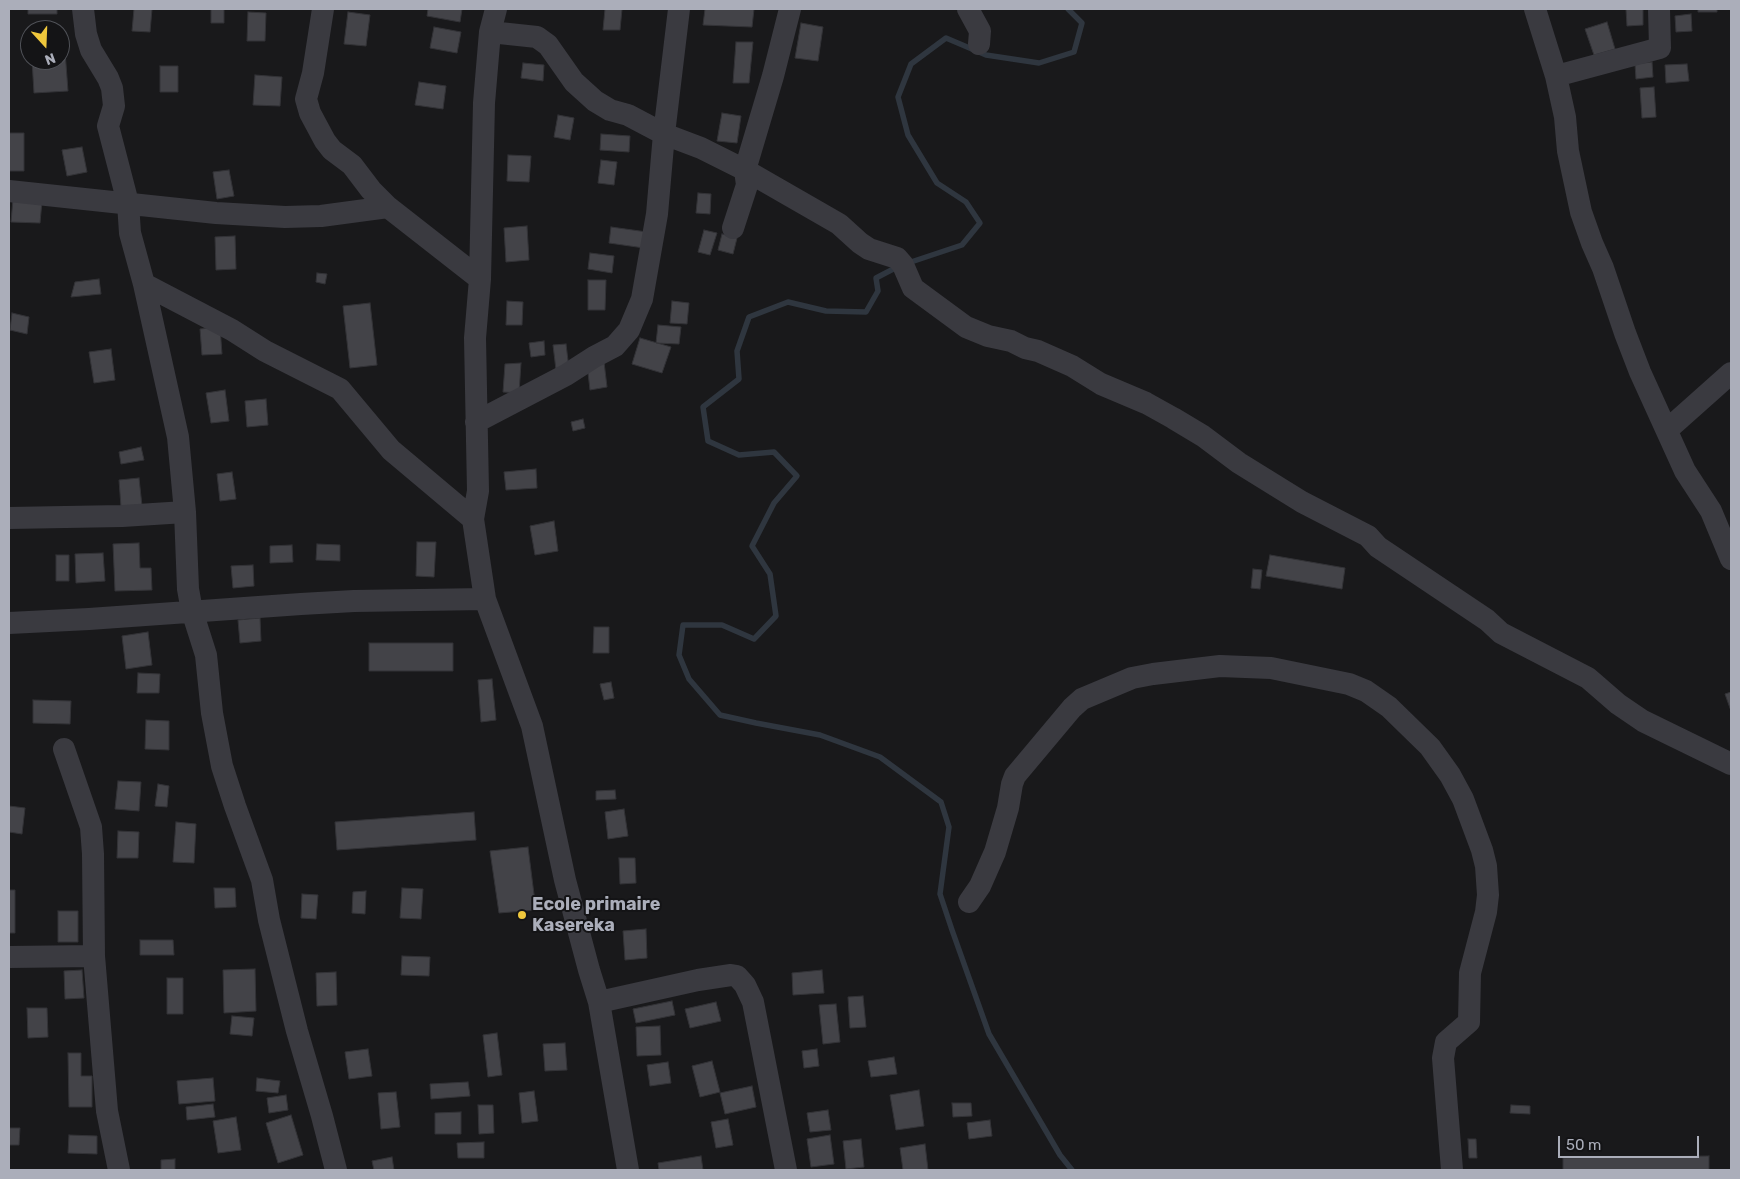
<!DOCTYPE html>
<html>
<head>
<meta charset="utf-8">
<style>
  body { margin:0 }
  #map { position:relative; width:1740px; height:1179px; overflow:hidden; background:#19191b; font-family:Rubik,sans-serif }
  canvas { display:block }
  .frame { position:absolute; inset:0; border:10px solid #abaeba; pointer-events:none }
  .north { position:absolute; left:20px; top:20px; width:50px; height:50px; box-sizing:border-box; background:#141416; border:1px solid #505258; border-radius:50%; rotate:160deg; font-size:14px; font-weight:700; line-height:20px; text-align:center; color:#abaeba }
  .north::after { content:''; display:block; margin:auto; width:18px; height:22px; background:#efc73c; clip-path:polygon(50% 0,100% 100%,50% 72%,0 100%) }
  .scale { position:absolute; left:1558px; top:1136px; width:141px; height:22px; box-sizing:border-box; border:2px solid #abaeba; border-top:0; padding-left:6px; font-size:15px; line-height:18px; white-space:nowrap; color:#abaeba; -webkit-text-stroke:4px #141416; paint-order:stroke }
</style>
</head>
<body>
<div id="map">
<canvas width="1740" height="1179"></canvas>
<div class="frame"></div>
<div class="north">N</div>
<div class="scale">50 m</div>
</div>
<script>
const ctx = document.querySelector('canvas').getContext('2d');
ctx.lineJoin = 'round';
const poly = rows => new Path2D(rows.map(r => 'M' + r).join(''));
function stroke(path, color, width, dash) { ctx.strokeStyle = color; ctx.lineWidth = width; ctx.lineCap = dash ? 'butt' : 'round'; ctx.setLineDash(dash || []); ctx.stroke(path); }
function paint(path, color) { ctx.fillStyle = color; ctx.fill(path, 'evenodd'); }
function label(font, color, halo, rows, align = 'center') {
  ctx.font = font + ' Rubik,sans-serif'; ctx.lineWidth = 4; ctx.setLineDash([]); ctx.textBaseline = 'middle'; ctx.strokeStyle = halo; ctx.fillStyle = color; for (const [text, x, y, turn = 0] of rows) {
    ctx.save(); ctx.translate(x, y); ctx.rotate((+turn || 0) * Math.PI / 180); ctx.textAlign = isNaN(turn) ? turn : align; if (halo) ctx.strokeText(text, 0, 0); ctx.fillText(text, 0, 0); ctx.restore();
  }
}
const stream = poly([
  [908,263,962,245,980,223,966,202,937,183,908,135,898,97,911,64,946,38,986,55,1039,63,1074,52,1082,23,1068,9],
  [899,266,876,278,878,291,866,312,826,311,788,302,749,317,737,351,739,379,703,407,708,441,739,455,774,452,797,476,774,503,752,546,770,574,776,616,754,639,722,625,683,625,679,655,689,679,720,715,756,723,820,735,880,757,941,802,949,827,940,894,952,930,989,1034,1060,1155,1072,1170]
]);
const building = poly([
  [28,9,57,9,57,14,28,14,28,9],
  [134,9,152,9,150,32,132,31,134,9],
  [211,9,224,9,224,23,211,23,211,9],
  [428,9,462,9,460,22,427,16,428,9],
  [605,9,622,9,620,30,603,30,605,9],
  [705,9,754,9,752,27,703,25,705,9],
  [1626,9,1643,9,1643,25,1627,26,1626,9],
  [1698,9,1717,9,1717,12,1698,12,1698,9],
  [248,12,266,13,265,41,247,41,248,12],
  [348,12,370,15,366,46,344,44,348,12],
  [1691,14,1692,31,1676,32,1675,16,1691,14],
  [1607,22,1615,49,1594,55,1585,29,1607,22],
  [801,23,823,27,818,61,795,58,801,23],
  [434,27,461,32,457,53,430,48,434,27],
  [736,42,753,42,749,83,733,83,736,42],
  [60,51,65,51,68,91,34,93,32,60,60,60,60,51],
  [1652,62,1653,77,1636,79,1635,64,1652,62],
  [523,63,544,65,543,81,521,78,523,63],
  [1687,64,1689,81,1666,83,1665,65,1687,64],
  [160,66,178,66,178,92,160,92,160,66],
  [255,75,282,77,280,106,253,105,255,75],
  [419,82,446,86,443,109,415,105,419,82],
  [1654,87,1656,117,1642,118,1640,88,1654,87],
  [722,113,741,116,737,143,717,141,722,113],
  [558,115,574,118,570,140,554,137,558,115],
  [9,133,24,133,24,171,9,171,9,133],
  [601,134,630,136,629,152,600,150,601,134],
  [82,147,87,172,67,176,62,150,82,147],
  [508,155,531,156,529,182,507,181,508,155],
  [601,160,617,162,614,185,598,183,601,160],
  [229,170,234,196,217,199,213,172,229,170],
  [698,193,711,194,710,214,696,213,698,193],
  [13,199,42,201,40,223,11,222,13,199],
  [527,226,529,260,506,262,504,228,527,226],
  [611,227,647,232,644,248,609,243,611,227],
  [704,230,717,233,710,255,698,252,704,230],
  [722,234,737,238,733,254,718,250,722,234],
  [235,236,236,269,216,270,215,237,235,236],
  [590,253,614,256,612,273,588,269,590,253],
  [317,273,327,274,325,284,316,282,317,273],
  [99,279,101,294,71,297,75,282,99,279],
  [588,280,606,280,605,310,588,310,588,280],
  [507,301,523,302,522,325,506,325,507,301],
  [672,301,689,303,687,324,670,323,672,301],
  [370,303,377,365,350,368,343,306,370,303],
  [12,313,29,317,27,334,10,330,12,313],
  [658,325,681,327,679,344,656,343,658,325],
  [220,327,222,354,202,355,200,329,220,327],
  [640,338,671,347,662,373,632,364,640,338],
  [544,341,545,355,531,357,529,343,544,341],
  [566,344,569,369,556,370,553,345,566,344],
  [111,349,115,380,94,383,89,352,111,349],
  [604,362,607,387,590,390,587,364,604,362],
  [521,363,519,393,503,392,505,364,521,363],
  [225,390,229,421,211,423,206,393,225,390],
  [266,399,268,425,247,427,245,401,266,399],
  [583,419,585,428,573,431,571,422,583,419],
  [141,447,144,460,121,464,119,452,141,447],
  [536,469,537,488,506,490,504,472,536,469],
  [232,472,236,499,220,501,217,474,232,472],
  [139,478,142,506,121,507,119,480,139,478],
  [554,521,558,551,535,555,530,526,554,521],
  [417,542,436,542,434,577,416,576,417,542],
  [139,543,140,568,151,568,152,590,115,591,113,544,139,543],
  [317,544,340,545,340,561,316,560,317,544],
  [292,545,293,562,270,563,270,546,292,545],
  [103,553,105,581,76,583,75,554,103,553],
  [56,555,69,555,69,581,56,581,56,555],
  [1270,555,1345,568,1342,589,1266,576,1270,555],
  [253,565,254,586,233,588,231,566,253,565],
  [1253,569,1262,570,1260,589,1251,588,1253,569],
  [260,618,261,641,240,643,238,620,260,618],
  [594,627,609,627,609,653,593,653,594,627],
  [148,632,152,665,126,669,122,636,148,632],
  [369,643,453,643,453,671,369,671,369,643],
  [138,673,160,674,159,693,137,693,138,673],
  [492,679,496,720,481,722,478,680,492,679],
  [611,682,614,698,604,700,600,684,611,682],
  [1731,692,1731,711,1725,694,1731,692],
  [33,700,71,701,70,724,33,723,33,700],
  [146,720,169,721,169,750,145,749,146,720],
  [118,781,141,782,139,811,115,809,118,781],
  [158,784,169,786,167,807,155,806,158,784],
  [615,790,616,799,596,800,596,791,615,790],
  [9,806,25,808,22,834,9,832,9,806],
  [624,809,628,836,608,839,605,812,624,809],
  [474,812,476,840,337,850,335,822,474,812],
  [176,822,196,824,194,863,173,862,176,822],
  [118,831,139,832,138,858,117,858,118,831],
  [528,847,536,910,499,913,490,851,528,847],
  [619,858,635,858,636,883,620,884,619,858],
  [214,888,235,888,236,907,215,908,214,888],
  [402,888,423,889,421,919,400,918,402,888],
  [9,890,15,890,15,933,9,933,9,890],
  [366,891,365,914,352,913,353,892,366,891],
  [302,894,318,895,316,919,301,918,302,894],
  [58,911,78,911,78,942,58,942,58,911],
  [646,929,647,958,625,960,623,931,646,929],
  [140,940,173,940,174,955,140,955,140,940],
  [402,956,430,957,429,976,401,975,402,956],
  [255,969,256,1011,224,1013,223,970,255,969],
  [82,970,84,998,65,999,64,971,82,970],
  [822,970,824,993,793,995,792,973,822,970],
  [336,972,337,1005,317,1006,316,973,336,972],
  [167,978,183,978,183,1014,167,1014,167,978],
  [863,996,866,1027,850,1028,848,997,863,996],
  [672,1001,675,1015,636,1023,633,1009,672,1001],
  [716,1002,721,1021,690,1028,685,1009,716,1002],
  [836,1004,840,1042,823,1044,819,1005,836,1004],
  [27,1008,47,1008,48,1037,28,1038,27,1008],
  [232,1016,254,1018,252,1036,230,1034,232,1016],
  [660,1026,661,1055,637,1056,636,1027,660,1026],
  [497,1033,502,1075,488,1077,483,1035,497,1033],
  [565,1043,567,1070,545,1071,543,1044,565,1043],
  [368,1049,372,1076,349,1079,345,1052,368,1049],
  [817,1049,819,1066,804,1068,802,1051,817,1049],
  [68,1053,81,1053,81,1076,92,1076,92,1107,69,1107,68,1053],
  [894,1057,897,1074,871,1077,868,1061,894,1057],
  [712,1061,720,1092,700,1097,692,1066,712,1061],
  [668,1062,671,1083,650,1086,647,1065,668,1062],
  [213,1078,215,1101,179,1104,177,1081,213,1078],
  [257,1078,280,1081,278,1093,256,1091,257,1078],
  [468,1082,470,1096,431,1099,430,1084,468,1082],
  [752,1086,756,1107,725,1114,720,1093,752,1086],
  [919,1090,924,1126,896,1130,890,1095,919,1090],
  [534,1091,538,1121,522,1123,519,1093,534,1091],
  [396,1092,400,1127,381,1129,378,1093,396,1092],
  [286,1095,288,1110,269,1113,267,1098,286,1095],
  [952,1103,971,1103,972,1116,953,1117,952,1103],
  [213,1104,215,1117,187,1120,186,1107,213,1104],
  [478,1105,493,1105,494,1133,479,1134,478,1105],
  [1511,1105,1530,1106,1530,1114,1510,1113,1511,1105],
  [828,1110,831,1130,810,1132,807,1113,828,1110],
  [461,1112,461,1134,435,1134,435,1113,461,1112],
  [291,1115,303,1155,278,1163,266,1123,291,1115],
  [236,1117,241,1150,218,1153,213,1121,236,1117],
  [728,1119,733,1145,716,1148,711,1122,728,1119],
  [990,1120,992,1136,969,1139,967,1123,990,1120],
  [9,1128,20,1128,19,1145,9,1145,9,1128],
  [69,1135,97,1136,97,1154,68,1153,69,1135],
  [830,1135,834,1164,811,1167,807,1139,830,1135],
  [861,1139,864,1167,846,1169,843,1141,861,1139],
  [1468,1139,1476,1139,1477,1158,1469,1158,1468,1139],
  [484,1142,484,1158,458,1158,457,1143,484,1142],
  [925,1144,928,1170,903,1170,900,1148,925,1144],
  [701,1156,703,1170,659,1170,658,1163,701,1156],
  [1709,1156,1709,1170,1563,1170,1563,1158,1709,1156],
  [392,1157,394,1170,374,1170,372,1161,392,1157],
  [175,1159,175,1170,161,1170,161,1160,175,1159]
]);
const minor = poly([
  [83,9,86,34,91,50,108,78,112,88,114,106,108,126,128,203,130,233,144,284,178,437,185,512,188,589,192,611,206,655,212,713,222,766,235,806,262,880,269,920,297,1031,322,1116,336,1170],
  [323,9,313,73,306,99,310,113,325,141,332,150,352,165,371,190,388,207,480,279],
  [496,9,490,32,484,103,480,279,475,338,478,491,473,519,485,599,532,726,565,880,589,970,599,1002,628,1170],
  [968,9,980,31,979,44],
  [1535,9,1556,76,1565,117,1568,151,1581,212,1592,243,1603,268,1625,333,1640,372,1685,471,1711,511,1731,559],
  [490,32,537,37,548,45,574,82,595,101,610,110,628,115,664,134,701,148,745,170,839,224,860,243,869,249,897,258,903,265,913,288,966,327,988,336,1011,341,1025,348,1038,351,1072,366,1101,384,1146,403,1173,418,1203,436,1239,463,1302,502,1368,536,1378,547,1487,620,1501,633,1588,678,1618,704,1643,721,1731,764],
  [1556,76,1660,48,1659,9],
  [9,191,216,213,285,217,321,216,388,207],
  [733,228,747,185,745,170,773,76,790,9],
  [144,284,232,330,265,351,340,389,391,450,473,519],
  [476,422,566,375,594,357,615,346,629,330,642,299,657,214,664,134,679,9],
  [1667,430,1731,373],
  [9,518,122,516,185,512],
  [9,623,89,619,301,604,354,601,485,599],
  [64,749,91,827,93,854,94,956,107,1111,119,1170],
  [969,902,980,886,995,852,1008,808,1012,784,1015,776,1072,708,1082,699,1132,678,1153,674,1220,666,1271,668,1349,684,1366,691,1389,707,1430,747,1450,775,1463,799,1482,850,1486,866,1488,895,1486,912,1470,973,1469,1022,1446,1042,1443,1058,1452,1170],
  [9,957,94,956],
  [599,1002,698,980,731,975,737,976,745,985,753,1002,786,1170]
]);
const markers = [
  [522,915,5,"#efc73c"]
];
const poiNames = [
  ["Ecole primaire",532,905],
  ["Kasereka",532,926]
];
stroke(stream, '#2f363f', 5.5);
paint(building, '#434348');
stroke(building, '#333337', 1);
stroke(minor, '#3a3a40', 22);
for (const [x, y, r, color] of markers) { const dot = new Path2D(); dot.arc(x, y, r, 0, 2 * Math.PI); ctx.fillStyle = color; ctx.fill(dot); stroke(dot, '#141416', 2); }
label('bold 18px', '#abaeba', '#141416', poiNames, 'left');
</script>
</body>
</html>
